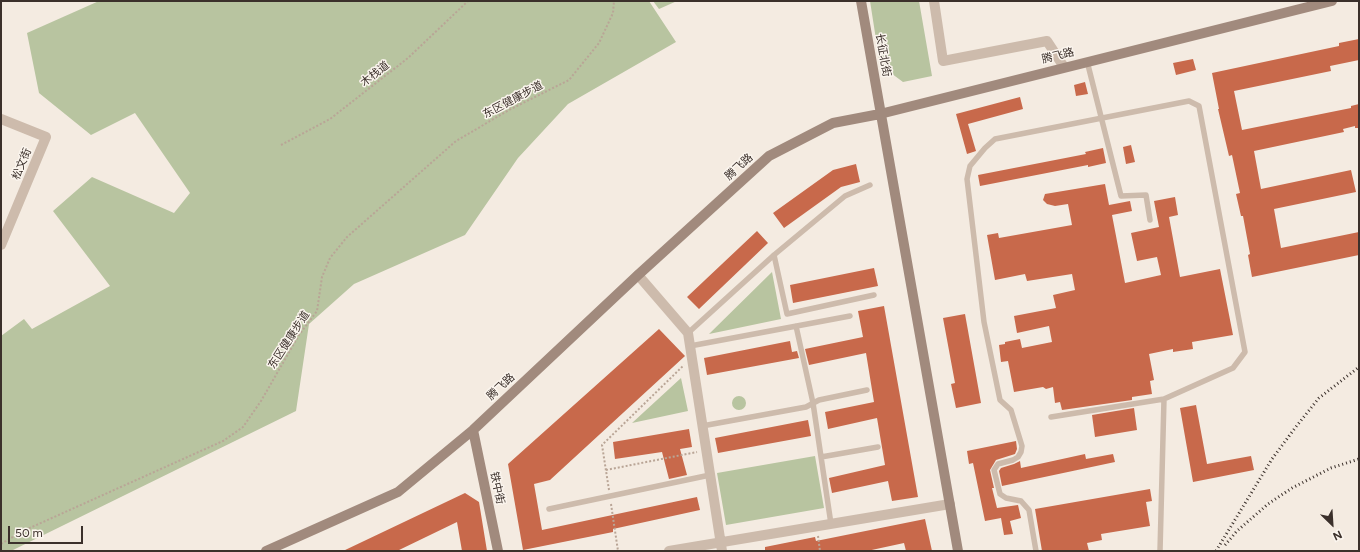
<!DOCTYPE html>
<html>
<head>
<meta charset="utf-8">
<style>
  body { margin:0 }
  #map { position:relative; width:1360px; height:552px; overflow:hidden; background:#f4ebe1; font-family:Figtree,sans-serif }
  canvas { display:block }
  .frame { position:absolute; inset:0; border:2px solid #3b302b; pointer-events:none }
  .north { position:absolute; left:1312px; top:504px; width:40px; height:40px; -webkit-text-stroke:3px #fbf5ee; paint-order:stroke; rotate:155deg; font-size:11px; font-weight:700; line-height:16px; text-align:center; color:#3b302b }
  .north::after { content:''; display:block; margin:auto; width:14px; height:18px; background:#3b302b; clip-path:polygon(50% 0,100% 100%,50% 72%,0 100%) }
  .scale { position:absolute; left:8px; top:526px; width:75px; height:18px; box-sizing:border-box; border:2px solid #3b302b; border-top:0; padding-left:5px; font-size:12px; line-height:14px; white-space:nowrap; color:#3b302b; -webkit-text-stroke:3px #fbf5ee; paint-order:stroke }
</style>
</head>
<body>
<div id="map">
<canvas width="1360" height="552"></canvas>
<div class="frame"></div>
<div class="north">N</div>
<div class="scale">50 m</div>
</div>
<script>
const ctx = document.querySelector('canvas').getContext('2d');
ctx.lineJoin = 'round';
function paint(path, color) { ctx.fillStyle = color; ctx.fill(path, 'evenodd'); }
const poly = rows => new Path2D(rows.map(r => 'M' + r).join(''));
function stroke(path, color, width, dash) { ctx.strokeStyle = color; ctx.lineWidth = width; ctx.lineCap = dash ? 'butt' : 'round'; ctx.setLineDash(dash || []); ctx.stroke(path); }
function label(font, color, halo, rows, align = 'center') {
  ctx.font = font + ' Figtree,"Noto Sans SC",sans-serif'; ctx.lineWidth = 3; ctx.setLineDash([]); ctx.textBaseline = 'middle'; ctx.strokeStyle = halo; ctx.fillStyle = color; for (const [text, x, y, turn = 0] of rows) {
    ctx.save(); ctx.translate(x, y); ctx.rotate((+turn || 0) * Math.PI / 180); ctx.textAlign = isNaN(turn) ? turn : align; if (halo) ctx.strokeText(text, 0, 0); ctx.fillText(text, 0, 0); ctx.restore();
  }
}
const green = poly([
  [99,1,649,1,676,42,568,104,518,158,465,235,354,284,309,324,296,411,11,551,1,551,1,336,24,319,32,329,110,286,53,211,92,177,174,213,190,193,135,113,91,135,39,93,27,33],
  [653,1,677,1,659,9],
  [870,1,919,1,932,76,903,82,880,65],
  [772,272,781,319,709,334],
  [681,378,688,411,632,423],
  '732 403a7 7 0 1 1 14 0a7 7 0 1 1-14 0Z',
  [815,456,824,508,726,525,717,473]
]);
const building = poly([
  [1359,39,1359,60,1330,66,1331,71,1234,91,1242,130,1351,108,1351,106,1359,104,1359,128,1355,128,1355,126,1343,129,1344,132,1254,151,1261,189,1351,170,1356,192,1274,209,1281,248,1359,232,1359,255,1252,277,1248,255,1250,254,1243,216,1241,216,1236,194,1240,193,1232,155,1229,156,1218,109,1219,109,1212,73,1339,46,1339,43],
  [1193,59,1196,70,1176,75,1173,63],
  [1085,82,1088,94,1076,96,1074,85],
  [1020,97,1023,109,968,124,976,151,967,154,956,114],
  [1131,145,1135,162,1126,164,1123,147],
  [1103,148,1106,163,1088,167,1088,165,980,186,978,175,1086,154,1085,152],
  [856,164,860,182,841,187,784,228,773,213,833,170],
  [1105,184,1109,205,1130,201,1132,211,1112,215,1125,283,1161,275,1157,257,1137,261,1131,233,1159,227,1154,201,1175,197,1178,215,1169,217,1180,277,1220,269,1233,335,1192,342,1193,349,1173,352,1173,349,1149,354,1154,380,1150,381,1152,394,1132,397,1132,400,1062,410,1060,402,1055,403,1053,387,1046,389,1043,387,1014,392,1008,361,1001,362,999,345,1005,344,1005,342,1020,339,1022,348,1052,342,1049,326,1017,333,1014,316,1056,308,1053,295,1075,290,1072,274,1027,281,1025,274,995,280,987,235,998,233,999,238,1072,225,1068,204,1055,206,1047,204,1043,200,1045,194],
  [757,231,768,243,699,309,687,297],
  [874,268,878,286,793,303,790,285],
  [884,306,918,497,892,501,888,481,832,493,829,478,885,465,877,418,828,429,825,412,874,402,866,353,809,365,805,349,863,337,858,311],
  [965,314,981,403,956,408,951,384,955,383,943,318],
  [659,329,685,356,550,480,534,484,542,530,697,497,700,510,613,529,613,532,523,550,508,464],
  [790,341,792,352,797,351,799,358,707,375,704,358],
  [1196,405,1207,464,1251,456,1254,470,1193,482,1180,408],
  [1134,408,1137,430,1095,437,1092,415],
  [808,420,811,436,718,453,715,438],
  [689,429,692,447,680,449,687,475,669,479,662,452,615,459,613,442],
  [1016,441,1017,449,1015,454,996,460,990,470,994,488,992,488,997,508,1018,505,1021,518,1010,521,1013,534,1004,535,1001,518,985,521,973,463,969,464,967,451],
  [1085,454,1086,459,1113,454,1115,462,1002,486,999,471,1001,468,1014,464,1020,461,1021,468],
  [1150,489,1152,501,1146,502,1150,526,1101,534,1102,540,1087,543,1089,551,1042,551,1035,509],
  [465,493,479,502,487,551,462,551,457,522,397,551,343,551],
  [925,519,932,551,906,551,904,543,867,551,765,551,765,547,815,537,816,541]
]);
const path = poly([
  [281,145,330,119,408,58,468,1],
  [606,470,697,452],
  [609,490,602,445,684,365],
  [611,504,618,551],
  [818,536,820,551],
  [1,544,23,531,223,441,243,427,261,401,299,335,317,311,322,277,330,258,347,237,456,141,509,110,569,80,599,43,613,13,614,1]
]);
const lane = poly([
  [1087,61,1121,196,1146,195,1150,220],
  [774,255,787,314,874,295],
  [796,326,813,403,831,524],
  [688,333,774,255,845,196,870,185],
  [690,346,850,316],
  [702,426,806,407,819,400,867,390],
  [821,457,878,447],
  [549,509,710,475],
  [1036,551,1029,510,1021,501,1006,498,1000,494,994,470,998,464,1013,460,1018,457,1021,452,1022,446,1011,410,1000,400,984,322,967,179,970,166,985,148,995,139,1189,101,1199,106,1245,352,1233,368,1164,399,1051,417],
  [1160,551,1164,399]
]);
const street = poly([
  [934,1,943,61,1047,41,1064,67],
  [1,119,46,137,1,245],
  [638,275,688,333,722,551],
  [669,551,950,504]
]);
const secondary = poly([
  [861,1,958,551],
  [473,430,498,551],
  [266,551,398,492,473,430,638,275,769,156,833,123,880,114,1332,1]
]);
const rail = poly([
  [1225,545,1237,531,1268,504,1292,488,1331,468,1359,459],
  [1216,551,1272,459,1295,428,1319,398,1359,367]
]);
const streetNames = [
  ["长征北街",883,55,80],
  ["腾飞路",1058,56,-14],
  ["木栈道",375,74,-38],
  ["东区健康步道",513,100,-28],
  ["松文街",22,164,-67],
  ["腾飞路",739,167,-42],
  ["东区健康步道",289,340,-57],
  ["腾飞路",501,387,-43],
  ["铁中街",497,488,78]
];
paint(green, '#b8c4a0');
paint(building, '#c8694b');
stroke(path, '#b9a596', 2, [2, 2]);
stroke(lane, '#cdbbac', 5.5);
stroke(street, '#cdbbac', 10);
stroke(secondary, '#a18a7d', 10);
stroke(rail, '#3b302b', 3, [1, 3]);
label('11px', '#3b302b', '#fbf5ee', streetNames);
</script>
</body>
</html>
